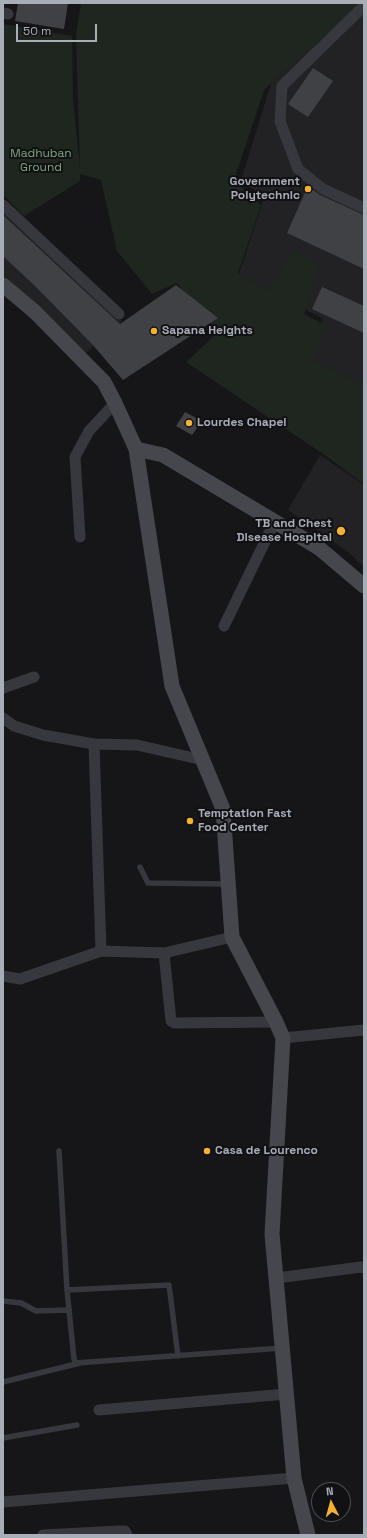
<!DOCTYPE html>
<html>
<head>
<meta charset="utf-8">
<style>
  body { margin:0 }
  #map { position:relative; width:367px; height:1538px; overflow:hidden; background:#161618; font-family:"Space Grotesk",sans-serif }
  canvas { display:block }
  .frame { position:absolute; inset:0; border:4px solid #a8adb8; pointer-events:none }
  .north { position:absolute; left:311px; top:1482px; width:40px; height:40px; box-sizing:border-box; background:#111113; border:1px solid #4d4f55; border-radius:50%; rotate:354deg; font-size:11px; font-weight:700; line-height:16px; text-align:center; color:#a8adb8 }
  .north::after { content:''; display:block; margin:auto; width:14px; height:18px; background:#f2b134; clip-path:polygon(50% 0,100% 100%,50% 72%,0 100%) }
  .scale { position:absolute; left:16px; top:24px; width:81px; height:18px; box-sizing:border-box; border:2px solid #a8adb8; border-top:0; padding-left:5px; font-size:12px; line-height:14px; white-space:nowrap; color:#a8adb8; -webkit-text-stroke:3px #111113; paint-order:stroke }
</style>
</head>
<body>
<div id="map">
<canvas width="367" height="1538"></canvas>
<div class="frame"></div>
<div class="north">N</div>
<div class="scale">50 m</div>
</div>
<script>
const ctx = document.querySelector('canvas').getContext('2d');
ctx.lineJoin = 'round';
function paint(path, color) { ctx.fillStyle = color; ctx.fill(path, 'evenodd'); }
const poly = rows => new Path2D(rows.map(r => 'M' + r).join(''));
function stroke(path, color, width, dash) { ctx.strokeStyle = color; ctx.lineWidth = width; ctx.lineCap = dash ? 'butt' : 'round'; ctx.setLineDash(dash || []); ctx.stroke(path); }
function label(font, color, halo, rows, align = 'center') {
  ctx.font = font + ' "Space Grotesk",sans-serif'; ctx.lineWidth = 4; ctx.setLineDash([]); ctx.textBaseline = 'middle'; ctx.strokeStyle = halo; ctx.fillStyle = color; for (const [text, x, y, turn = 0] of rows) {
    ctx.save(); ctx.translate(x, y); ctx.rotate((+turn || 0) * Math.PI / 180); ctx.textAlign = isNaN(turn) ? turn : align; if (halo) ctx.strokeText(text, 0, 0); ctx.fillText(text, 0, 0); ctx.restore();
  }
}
const built = poly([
  [364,3,364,384,308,359,323,319,239,274,264,198,241,180,271,84,360,4],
  [3,208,122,321,86,353,3,278],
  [320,455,364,485,364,567,348,552,288,510]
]);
const green = poly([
  [81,3,362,3,264,90,234,180,261,205,238,273,269,290,295,249,319,266,304,314,325,325,314,361,364,384,364,484,326,456,186,362,218,332,177,283,152,294,117,251,101,180,80,174,80,181,24,216,3,195,3,24,72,36,73,99,80,169,76,35]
]);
const building = poly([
  [18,3,68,3,64,29,15,21],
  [313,68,333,81,308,117,288,104],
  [308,186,320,195,364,215,364,269,287,233],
  [3,215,120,324,176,285,218,318,123,380,92,344,35,286,3,256],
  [322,287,364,306,364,333,312,309],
  [185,412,202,421,192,435,176,426]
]);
const lane = poly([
  [140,867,148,883,227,884],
  [59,1151,67,1290,74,1359,76,1363,282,1348],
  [67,1290,169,1285,178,1356],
  [3,1301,21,1303,36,1311,69,1310],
  [3,1382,80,1363],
  [3,1438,77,1425]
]);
const street = poly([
  [364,6,282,86,280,121,298,169,323,189,364,208],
  [3,13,8,14],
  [3,205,119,314],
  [80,537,75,457,89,431,115,403],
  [224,626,274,523],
  [3,688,34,677],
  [3,718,14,726,43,735,94,744,137,745,203,760],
  [94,744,101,951,164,953,232,937],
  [164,953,171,1021,174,1023,276,1022],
  [3,976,20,979,101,951],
  [283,1038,364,1030],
  [277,1278,361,1267,364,1268],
  [99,1410,287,1394],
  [3,1502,294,1478],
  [43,1535,119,1531,125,1531,127,1535]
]);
const secondary = poly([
  [3,285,35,312,104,382,115,403,136,449,163,455,319,548,364,586],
  [136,449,172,686,223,809,232,937,276,1022,283,1038,272,1234,294,1478,308,1535]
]);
const markers = [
  [308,189,4,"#f2b134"],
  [154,331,4,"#f2b134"],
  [189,423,4,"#f2b134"],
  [341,531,5,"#f2b134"],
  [190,821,4,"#f2b134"],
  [207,1151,4,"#f2b134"]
];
const parkNames = [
  ["Madhuban",41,154],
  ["Ground",41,168]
];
const poiNames = [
  ["Government",300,182,"right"],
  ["Polytechnic",300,196,"right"],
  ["Sapana Heights",162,331],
  ["Lourdes Chapel",197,423],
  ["TB and Chest",332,524,"right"],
  ["Disease Hospital",332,538,"right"],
  ["Temptation Fast",198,814],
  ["Food Center",198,828],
  ["Casa de Lourenco",215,1151]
];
paint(built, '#222225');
paint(green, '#1e261f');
paint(building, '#404145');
stroke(lane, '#37383d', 5.5);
stroke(street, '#37383d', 11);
stroke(secondary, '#45474d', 15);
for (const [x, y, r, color] of markers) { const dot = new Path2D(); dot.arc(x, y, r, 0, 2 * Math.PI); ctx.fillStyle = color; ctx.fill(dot); stroke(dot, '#111113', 1.5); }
label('12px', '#7fa381', '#111113', parkNames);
label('bold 12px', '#a8adb8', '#111113', poiNames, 'left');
</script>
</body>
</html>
